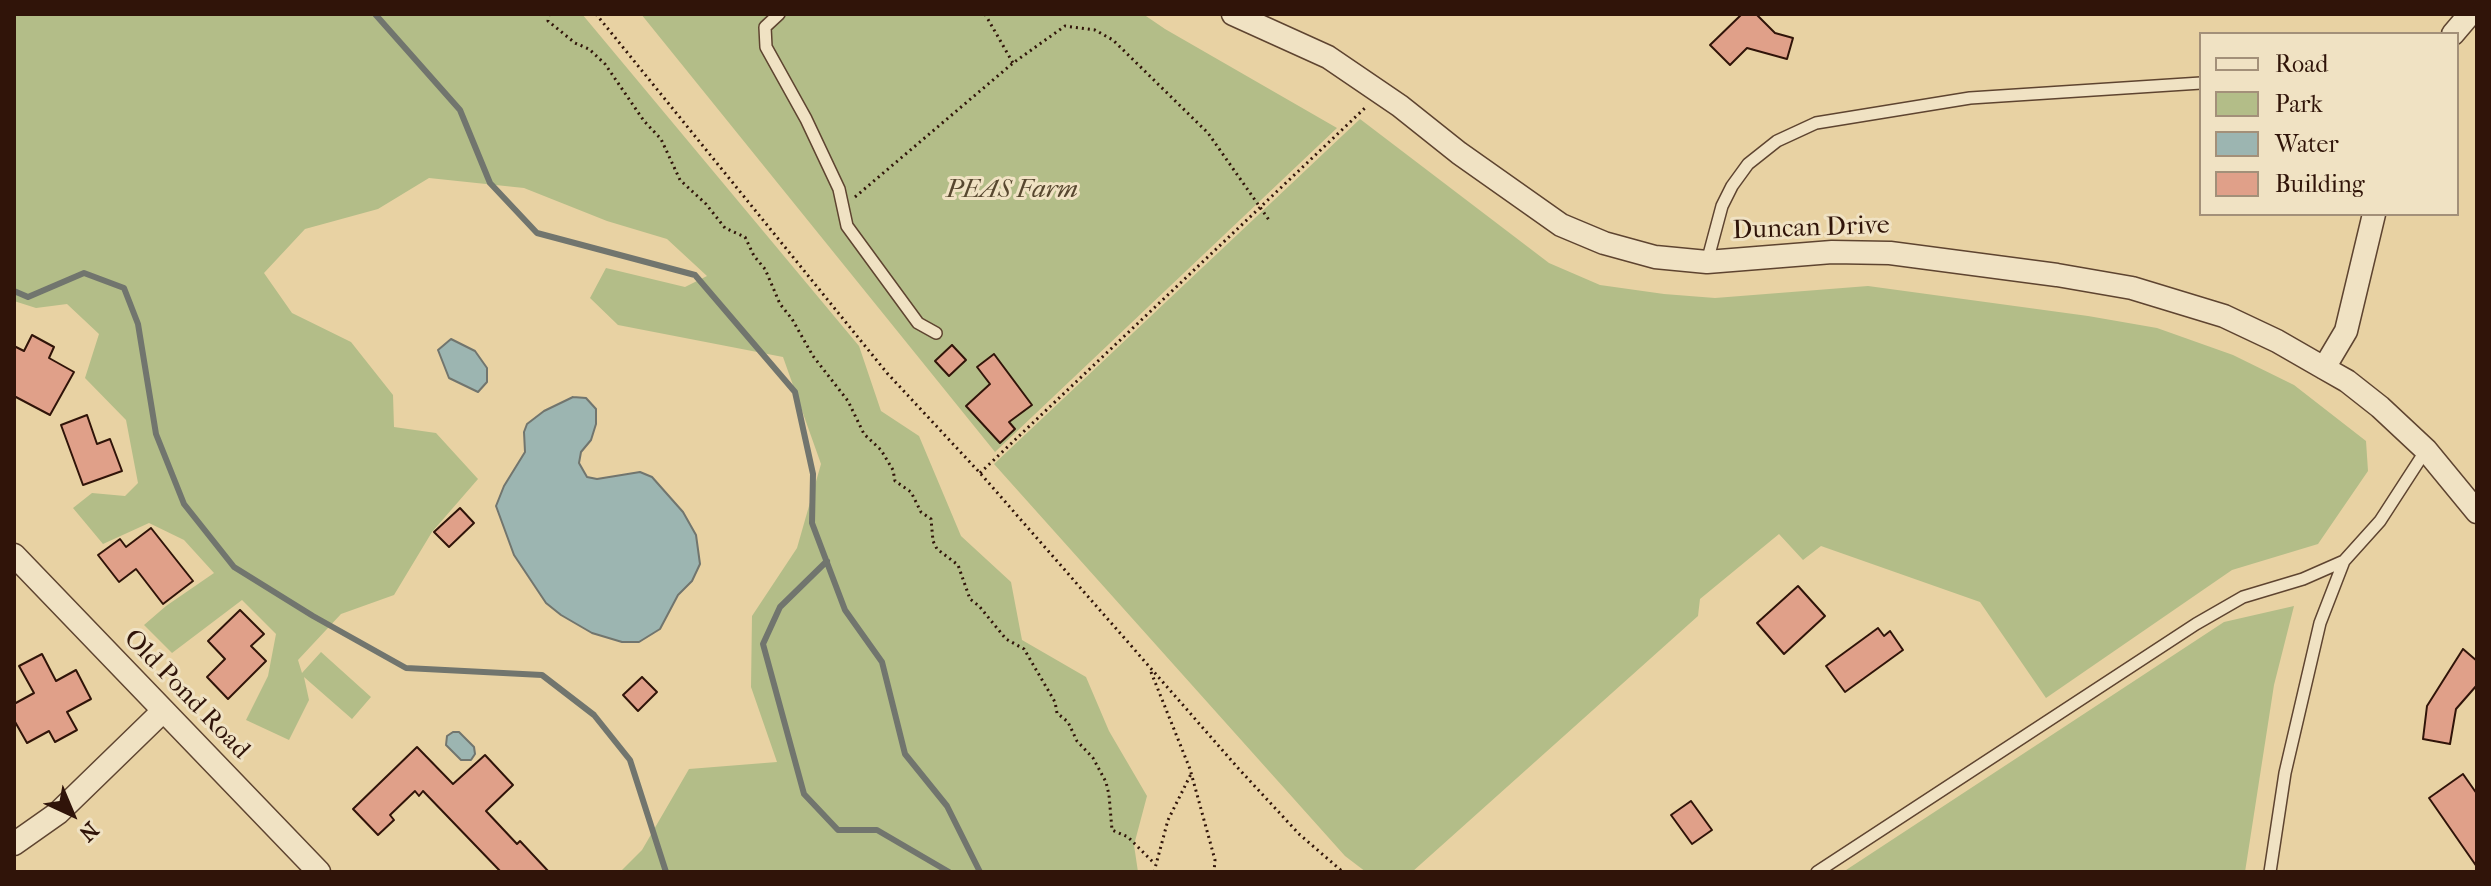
<!DOCTYPE html>
<html>
<head>
<meta charset="utf-8">
<style>
  body { margin:0 }
  #map { position:relative; width:2491px; height:886px; overflow:hidden; background:#e8d2a3; font-family:"IM FELL French Canon",serif }
  canvas { display:block }
  .frame { position:absolute; inset:0; border:16px solid #301409; pointer-events:none }
  .legend { position:absolute; left:2199px; top:32px; width:260px; height:184px; box-sizing:border-box; background:#f0e2c3; border:2px solid #a39079; margin:0; padding:10px 14px; list-style:none; font-size:24px; color:#301409 }
  .legend li { display:flex; align-items:center; gap:16px; height:40px }
  .legend b { width:40px; border:2px solid #a39079 }
  .north { position:absolute; left:32px; top:774px; width:80px; height:80px; -webkit-text-stroke:6px #f0e2c3; paint-order:stroke; rotate:136deg; font-size:22px; font-weight:700; line-height:32px; text-align:center; color:#301409 }
  .north::after { content:''; display:block; margin:auto; width:28px; height:36px; background:#301409; clip-path:polygon(50% 0,100% 100%,50% 72%,0 100%) }
</style>
</head>
<body>
<div id="map">
<canvas width="2491" height="886"></canvas>
<div class="frame"></div>
<ul class="legend">
<li><b style="height:10px;background:#f0e2c3"></b>Road</li>
<li><b style="height:22px;background:#b3bd88"></b>Park</li>
<li><b style="height:22px;background:#9cb5b1"></b>Water</li>
<li><b style="height:22px;background:#e0a089"></b>Building</li>
</ul>
<div class="north">N</div>
</div>
<script>
const ctx = document.querySelector('canvas').getContext('2d');
ctx.lineJoin = 'round';
function paint(path, color) { ctx.fillStyle = color; ctx.fill(path, 'evenodd'); }
const poly = rows => new Path2D(rows.map(r => 'M' + r).join(''));
function stroke(path, color, width, dash) { ctx.strokeStyle = color; ctx.lineWidth = width; ctx.lineCap = dash ? 'butt' : 'round'; ctx.setLineDash(dash || []); ctx.stroke(path); }
function label(font, color, halo, rows, align = 'center') {
  ctx.font = font + ' "IM FELL French Canon",serif'; ctx.lineWidth = 6; ctx.setLineDash([]); ctx.textBaseline = 'middle'; ctx.strokeStyle = halo; ctx.fillStyle = color; for (const [text, x, y, turn = 0] of rows) {
    ctx.save(); ctx.translate(x, y); ctx.rotate((+turn || 0) * Math.PI / 180); ctx.textAlign = isNaN(turn) ? turn : align; if (halo) ctx.strokeText(text, 0, 0); ctx.fillText(text, 0, 0); ctx.restore();
  }
}
const green = poly([
  [14,14,582,14,859,346,881,411,919,436,961,536,1011,582,1022,640,1086,677,1109,731,1147,796,1134,845,1138,872,620,872,642,850,689,769,777,762,751,687,752,616,797,548,821,464,783,357,618,325,590,298,606,268,685,287,707,276,667,239,607,221,524,188,429,178,378,209,305,229,264,273,292,313,351,342,393,395,394,427,436,433,478,479,432,532,394,595,341,614,298,660,302,673,321,652,371,697,352,719,304,677,309,700,289,740,246,720,268,676,276,634,242,600,172,653,144,625,166,606,214,573,184,540,149,523,103,544,73,508,92,493,125,496,138,483,126,420,85,378,99,334,67,304,36,308,14,301],
  [641,14,1143,14,1165,29,1337,128,995,452],
  [1360,119,1549,263,1600,285,1664,294,1715,298,1868,286,2088,316,2157,328,2233,355,2294,385,2366,441,2368,471,2318,544,2232,570,2046,698,1980,602,1821,546,1803,560,1779,534,1700,599,1698,616,1412,872,1366,872,1345,856,994,464],
  [2294,606,2274,685,2245,872,1843,872,2224,622]
]);
const water = poly([
  [451,339,475,351,487,368,487,382,478,392,449,378,438,350,451,339],
  [573,397,586,398,596,409,596,424,591,440,581,452,579,463,587,477,597,479,640,472,652,477,683,512,696,535,700,564,692,581,678,595,660,629,639,642,622,642,592,633,561,615,546,603,514,555,496,506,504,486,525,452,524,432,527,424,544,411,573,397],
  [453,732,459,732,474,747,475,754,471,760,461,760,446,745,447,736,453,732]
]);
const stream = poly([
  [375,14,460,110,490,183,537,233,695,275,795,392,813,474,812,523,845,610,882,662,905,754,947,806,980,872],
  [14,291,28,297,84,273,124,288,138,324,156,434,184,504,234,567,313,616,406,668,542,675,594,715,630,760,666,872],
  [827,561,780,607,763,644,804,794,838,830,877,830,949,872]
]);
const building = poly([
  [1742,14,1756,14,1775,33,1793,38,1787,59,1747,48,1730,65,1710,45,1742,14],
  [32,335,54,347,49,358,74,372,50,415,14,396,14,346,24,351,32,335],
  [952,345,966,360,949,376,935,361,952,345],
  [994,354,1032,405,1009,422,1015,429,1000,443,966,406,990,384,977,367,994,354],
  [87,415,97,444,110,439,122,471,83,485,61,425,87,415],
  [460,508,474,523,449,547,434,532,460,508],
  [151,528,193,581,163,604,136,569,119,582,98,555,120,539,126,547,151,528],
  [1798,586,1825,616,1784,654,1757,623,1798,586],
  [240,610,264,634,251,646,266,661,228,699,207,677,225,659,208,641,240,610],
  [1878,628,1884,636,1890,631,1903,650,1845,692,1826,666,1878,628],
  [2463,649,2477,661,2477,685,2456,709,2450,744,2423,739,2427,706,2463,649],
  [42,654,56,681,76,670,91,699,67,712,77,730,55,742,49,731,27,743,14,720,14,704,34,693,19,666,42,654],
  [642,677,657,692,638,711,623,695,642,677],
  [417,747,453,784,485,755,513,785,486,811,517,844,520,841,549,872,501,872,423,791,419,796,415,791,390,815,394,820,378,835,353,809,417,747],
  [2463,774,2477,794,2477,867,2429,798,2463,774],
  [1691,801,1712,830,1692,844,1671,815,1691,801]
]);
const path = poly([
  [549,14,548,21,575,43,589,49,605,64,644,121,661,139,680,180,706,204,725,228,745,237,754,256,765,269,780,304,792,319,813,356,848,401,864,434,881,450,893,470,895,481,911,492,921,512,931,519,933,541,937,549,958,565,970,599,979,606,1006,639,1024,649,1055,702,1057,713,1068,722,1077,741,1093,758,1106,782,1109,795,1112,830,1128,837,1155,864],
  [596,14,887,373,980,473,1238,768,1299,834,1343,872],
  [985,14,1013,63],
  [855,197,1013,63,1065,26,1095,30,1113,40,1208,133,1269,220],
  [980,473,1366,107],
  [1151,672,1190,769,1215,860,1214,872],
  [1154,872,1168,820,1191,774]
]);
const service = poly([
  [779,14,765,27,766,47,806,119,839,189,847,226,918,323,936,333],
  [1707,262,1722,206,1732,186,1748,164,1777,141,1816,123,1970,98,2201,83],
  [1817,872,2196,624,2243,597,2303,579,2344,561],
  [2270,872,2285,773,2320,623,2344,561,2380,521,2426,450]
]);
const minor = poly([
  [1233,14,1328,57,1400,106,1459,153,1561,225,1604,243,1655,257,1707,262,1832,252,1890,253,2057,275,2132,288,2224,316,2277,341,2324,368,2347,381,2380,407,2426,450,2477,512],
  [2453,34,2470,14],
  [2324,368,2346,331,2374,214],
  [14,555,319,872],
  [14,844,58,813,163,711]
]);
const parkNames = [
  ["PEAS Farm",1012,191]
];
const streetNames = [
  ["Duncan Drive",1811,229,-2],
  ["Old Pond Road",186,695,46]
];
paint(green, '#b3bd88');
paint(water, '#9cb5b1');
stroke(water, '#71756e', 2);
stroke(stream, '#71756e', 6);
paint(building, '#e0a089');
stroke(building, '#301409', 2);
stroke(service, '#5e4430', 14);
stroke(minor, '#5e4430', 25);
stroke(path, '#301409', 3, [2, 4]);
stroke(service, '#f0e2c3', 11);
stroke(minor, '#f0e2c3', 22);
label('italic 26px', '#57472f', '#f0e2c3', parkNames);
label('26px', '#301409', '#f0e2c3', streetNames);
</script>
</body>
</html>
